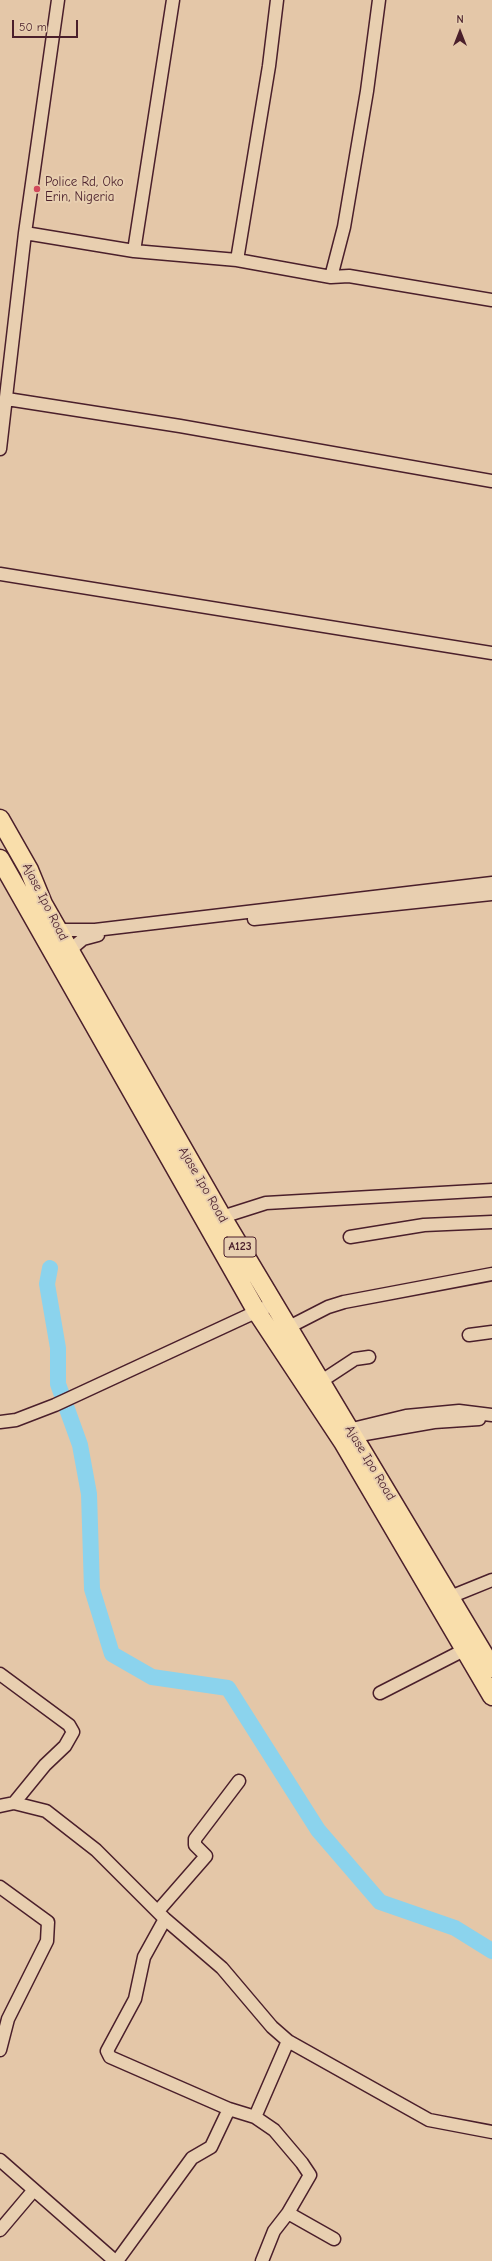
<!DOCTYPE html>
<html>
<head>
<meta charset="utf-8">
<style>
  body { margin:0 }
  #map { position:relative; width:492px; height:2261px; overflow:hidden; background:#e4c7a8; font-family:"Comic Neue",sans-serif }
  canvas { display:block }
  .north { position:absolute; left:440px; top:12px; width:40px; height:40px; -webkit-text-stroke:3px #e8cfb0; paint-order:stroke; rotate:0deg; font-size:11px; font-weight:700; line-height:16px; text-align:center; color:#4a1f2b }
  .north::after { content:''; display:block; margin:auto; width:14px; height:18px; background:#4a1f2b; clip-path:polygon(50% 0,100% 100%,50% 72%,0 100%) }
  .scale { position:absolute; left:12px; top:20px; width:66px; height:18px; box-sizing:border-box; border:2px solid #4a1f2b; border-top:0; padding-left:5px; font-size:12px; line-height:14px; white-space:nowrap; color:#4a1f2b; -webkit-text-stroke:3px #e8cfb0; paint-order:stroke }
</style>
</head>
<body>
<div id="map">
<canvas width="492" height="2261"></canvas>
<div class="north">N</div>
<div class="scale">50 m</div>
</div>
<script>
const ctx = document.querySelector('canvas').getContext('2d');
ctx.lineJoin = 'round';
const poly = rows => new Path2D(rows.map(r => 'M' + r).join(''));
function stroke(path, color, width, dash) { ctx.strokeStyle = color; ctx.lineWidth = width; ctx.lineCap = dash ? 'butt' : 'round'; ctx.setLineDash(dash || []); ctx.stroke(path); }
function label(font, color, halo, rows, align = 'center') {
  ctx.font = font + ' "Comic Neue",sans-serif'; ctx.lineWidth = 4; ctx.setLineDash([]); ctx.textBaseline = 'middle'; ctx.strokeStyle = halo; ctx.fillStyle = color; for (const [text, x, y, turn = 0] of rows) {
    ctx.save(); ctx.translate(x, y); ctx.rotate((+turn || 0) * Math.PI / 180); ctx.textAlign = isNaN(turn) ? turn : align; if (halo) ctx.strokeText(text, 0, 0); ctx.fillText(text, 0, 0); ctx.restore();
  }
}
const river = poly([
  [50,1268,47,1284,58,1348,58,1384,80,1445,89,1494,92,1589,112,1654,152,1677,228,1688,318,1830,380,1902,455,1928,492,1951]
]);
const minor = poly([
  [25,233,134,251,237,260,331,277,349,276,492,300],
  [134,251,173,0],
  [237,260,269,66,277,0],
  [331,277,344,227,367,91,379,0],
  [7,399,180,426,492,481],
  [0,449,25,233,58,0],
  [0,574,492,653],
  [254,919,492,894],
  [59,930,95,930,492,883],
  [70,950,83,939,98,935],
  [222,1217,266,1203,492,1190],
  [350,1237,424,1225,492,1222],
  [287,1328,328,1307,344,1302,492,1274],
  [469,1335,492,1332],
  [320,1382,355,1359,369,1357],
  [0,1422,16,1420,55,1405,273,1304],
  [344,1431,406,1416,459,1411,492,1415],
  [365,1434,434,1422,479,1419],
  [450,1597,492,1580],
  [0,1674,69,1725,73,1732,65,1746,45,1765,14,1803],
  [380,1693,466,1649],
  [0,1806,14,1803,46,1811,96,1850,165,1919,222,1968,272,2027,288,2041,429,2120,492,2132],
  [0,1887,48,1922,47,1941,8,2019,0,2050],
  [158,1911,206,1856,195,1845,195,1839,239,1781],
  [165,1919,144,1957,135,1999,107,2051,110,2057,229,2109,255,2117,274,2130,302,2163,310,2175,288,2213,274,2231,262,2261],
  [255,2117,288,2041],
  [0,2160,115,2261],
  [288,2213,334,2239],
  [0,2230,33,2191],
  [117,2261,192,2158,211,2147,229,2109]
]);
const highway = poly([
  [0,819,29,870,43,904,222,1217,492,1668],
  [0,859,257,1312,343,1442,492,1696]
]);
const markers = [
  [37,189,4,"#d1495b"]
];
const shields = [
  [240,1247,32]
];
const shieldNames = [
  ["A123",240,1247]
];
const poiNames = [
  ["Police Rd, Oko",45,182],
  ["Erin, Nigeria",45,197]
];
const streetNames = [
  ["Ajase Ipo Road",45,902,63],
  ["Ajase Ipo Road",203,1185,60],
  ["Ajase Ipo Road",370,1463,59]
];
stroke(river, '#8bd3ed', 16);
stroke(minor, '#4a1f2b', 15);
stroke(highway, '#4a1f2b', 21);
stroke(minor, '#e8cfb0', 12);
stroke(highway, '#f9deab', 18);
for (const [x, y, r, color] of markers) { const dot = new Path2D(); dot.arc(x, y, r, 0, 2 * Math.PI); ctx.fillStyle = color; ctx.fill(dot); stroke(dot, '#e8cfb0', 1.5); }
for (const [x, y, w] of shields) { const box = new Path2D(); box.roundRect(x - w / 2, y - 10, w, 20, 3); ctx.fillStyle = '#e8cfb0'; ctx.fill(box); stroke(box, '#4a1f2b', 1); }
label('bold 12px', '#4a1f2b', null, shieldNames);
label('13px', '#4a1f2b', '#e8cfb0', poiNames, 'left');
label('13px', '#4a1f2b', '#e8cfb0', streetNames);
</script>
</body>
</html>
